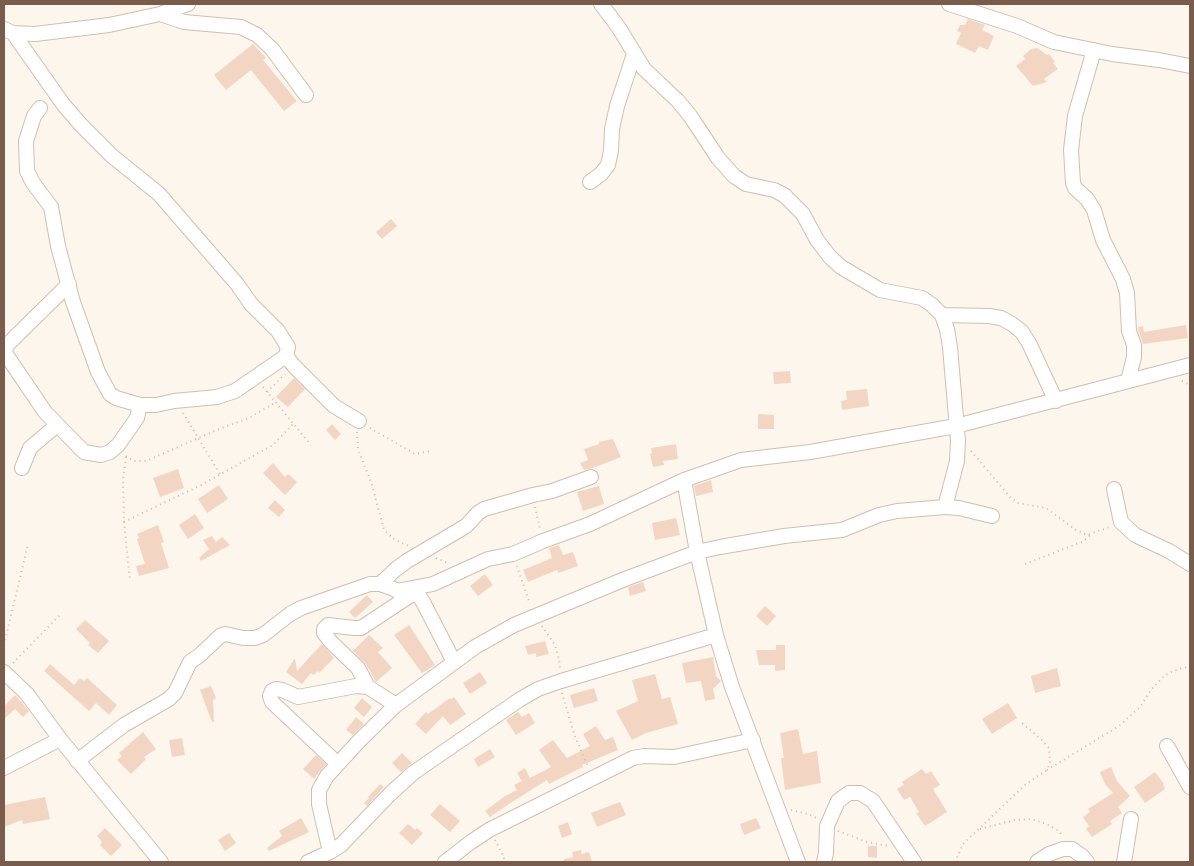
<!DOCTYPE html>
<html>
<head>
<meta charset="utf-8">
<style>
  body { margin:0 }
  #map { position:relative; width:1194px; height:866px; overflow:hidden; background:#fdf6ec; font-family:"Space Grotesk",sans-serif }
  canvas { display:block }
  .frame { position:absolute; inset:0; border:5px solid #7a5c4d; pointer-events:none }
</style>
</head>
<body>
<div id="map">
<canvas width="1194" height="866"></canvas>
<div class="frame"></div>
</div>
<script>
const ctx = document.querySelector('canvas').getContext('2d');
ctx.lineJoin = 'round';
function paint(path, color) { ctx.fillStyle = color; ctx.fill(path, 'evenodd'); }
const poly = rows => new Path2D(rows.map(r => 'M' + r).join(''));
function stroke(path, color, width, dash) { ctx.strokeStyle = color; ctx.lineWidth = width; ctx.lineCap = dash ? 'butt' : 'round'; ctx.setLineDash(dash || []); ctx.stroke(path); }
const building = poly([
  [968,19,985,25,982,30,994,36,988,50,979,46,975,53,956,44,961,33,957,31,960,25,965,25],
  [253,44,266,58,263,60,297,101,284,111,251,70,226,90,214,75],
  [1037,48,1047,55,1049,54,1055,62,1053,63,1058,69,1044,79,1047,82,1033,86,1016,66,1025,59,1023,56,1031,49],
  [391,219,397,226,382,239,376,232],
  [1186,325,1188,338,1143,344,1138,329,1138,327,1143,326,1144,332],
  [790,371,791,383,774,384,773,372],
  [294,378,305,389,288,407,276,397],
  [867,389,869,406,842,410,841,401,847,400,846,391],
  [758,414,774,415,774,429,758,429],
  [332,424,341,434,335,440,326,430],
  [613,439,621,457,593,468,584,470,580,463,588,460,584,449,599,444,599,442],
  [676,444,678,459,663,461,664,465,653,467,650,454,652,453,651,448],
  [273,463,285,477,288,474,297,482,285,495,263,473],
  [178,469,184,488,160,497,153,478],
  [711,480,713,492,696,496,694,486],
  [219,485,228,499,207,513,198,499],
  [599,486,604,504,583,511,577,492],
  [275,500,285,510,279,517,268,508],
  [195,514,204,528,188,539,179,525],
  [676,518,680,535,655,540,652,523],
  [158,525,164,542,161,543,169,568,139,576,136,566,145,564,137,539,139,538,137,534],
  [212,536,216,542,222,537,230,545,201,561,199,558,209,549,203,540],
  [559,545,563,555,573,552,578,566,558,573,557,570,528,582,523,570,552,558,549,548],
  [485,574,493,585,478,596,470,586],
  [643,582,646,591,630,596,628,587],
  [367,595,373,602,355,618,349,612],
  [765,606,776,616,767,626,756,616],
  [85,620,109,641,98,653,88,645,90,643,76,629],
  [409,625,435,665,422,673,394,635],
  [369,635,383,648,378,652,392,668,376,682,366,664,353,651],
  [545,641,549,654,536,657,536,653,528,655,525,646],
  [322,644,334,658,319,673,318,671,314,675,311,673,302,684,286,672,295,658,297,671],
  [776,645,785,645,785,670,775,671,775,665,759,665,756,650,776,650],
  [713,657,716,676,721,681,713,689,715,699,705,701,701,681,686,683,682,663],
  [50,664,74,685,80,678,84,681,87,678,117,705,109,715,96,703,89,711,44,671],
  [1057,668,1061,686,1035,693,1031,676],
  [480,672,487,683,470,694,463,683],
  [655,674,662,699,670,697,678,724,646,733,632,740,616,711,638,701,632,680],
  [211,686,216,698,213,700,214,722,212,722,200,690],
  [594,688,598,701,574,708,570,695],
  [15,695,29,711,23,717,15,709,4,719,4,706],
  [454,697,466,714,450,725,443,716,426,734,415,724,426,712,428,714,450,698,451,699],
  [362,698,372,707,364,717,354,708],
  [1008,703,1017,718,992,734,982,719],
  [518,712,522,717,529,713,535,723,516,735,506,720],
  [356,717,364,724,353,735,346,730],
  [596,726,605,740,613,737,618,750,582,765,583,767,549,784,547,780,509,804,490,817,485,811,505,796,517,790,514,785,522,781,517,773,525,768,530,778,551,767,539,750,553,740,567,758,590,746,583,734],
  [798,729,803,754,817,751,821,783,785,790,781,758,784,758,780,733],
  [143,732,156,749,144,757,146,759,131,774,117,760,122,756,119,753],
  [182,738,185,755,172,757,169,740],
  [490,749,495,757,478,767,474,759],
  [402,753,412,763,401,772,392,763],
  [316,755,326,764,314,779,303,769],
  [1111,767,1117,781,1130,796,1118,807,1122,813,1110,821,1112,824,1092,837,1086,829,1089,826,1083,817,1090,812,1088,809,1113,793,1105,784,1100,772],
  [922,769,926,774,931,771,940,785,933,789,947,812,925,826,916,813,919,812,910,797,904,800,897,789,904,785,902,782],
  [1155,772,1164,784,1163,785,1165,789,1145,803,1134,787],
  [380,784,384,787,367,806,364,803,369,798,368,797],
  [45,797,50,819,23,824,22,820,4,827,4,805],
  [620,802,626,815,597,827,591,813],
  [440,804,460,821,450,832,430,815],
  [301,818,309,832,269,851,267,848,282,836,279,831],
  [756,818,761,828,744,835,740,824],
  [568,822,572,834,562,838,558,826],
  [408,824,415,830,417,828,423,833,412,845,399,833],
  [105,828,122,845,111,856,100,845,102,842,97,836],
  [229,833,236,843,225,851,218,840],
  [868,846,877,846,877,858,868,857],
  [581,850,582,854,589,852,592,862,564,862,564,859,573,857,572,852]
]);
const path = poly([
  [1182,381,1190,385],
  [263,387,311,445],
  [267,392,285,374],
  [183,413,220,474],
  [370,428,415,454,430,451],
  [357,432,358,449,372,485,384,530,395,540,409,546],
  [971,451,1010,497,1018,503,1046,508,1076,530,1087,535,1109,527],
  [126,456,134,461,146,461,219,429,249,418,276,402],
  [126,457,123,480,124,522,130,581],
  [535,507,540,529],
  [124,522,201,485,273,445,293,424],
  [436,558,448,563],
  [1025,564,1082,542,1090,535],
  [517,566,530,604],
  [542,626,555,645,559,659,560,669],
  [4,645,28,544],
  [13,663,60,615],
  [562,693,574,734,588,767],
  [1047,770,1119,726,1141,706,1150,691,1164,676,1173,671,1190,666],
  [791,810,808,814,817,818],
  [980,829,1015,820,1031,819,1047,824,1059,831,1063,837],
  [838,831,867,842,889,846],
  [495,840,506,862],
  [955,862,963,844,1026,784,1047,770,1050,763,1049,748,1043,741,1022,723]
]);
const street = poly([
  [601,4,619,28,644,69,678,101,691,117,718,158,734,176,746,184,774,190,784,195,803,214,817,240,830,257,841,267,880,290,922,298,932,305,942,315,947,329,950,347,958,441,957,461,945,507],
  [949,4,1017,26,1054,42,1112,54,1159,60,1190,66],
  [160,14,184,22,241,27,257,35,272,49,306,95],
  [4,29,13,33,35,34,109,25,160,14,188,4],
  [13,33,63,104,81,125,112,156,159,194,237,284,251,304,278,331,288,347,286,356,294,366,334,406,359,421],
  [1094,50,1075,116,1071,150,1073,183,1075,188,1087,199,1094,210,1103,240,1123,279,1127,293,1129,331,1134,345,1134,357,1128,381],
  [40,108,34,116,26,141,27,171,33,183,51,207,58,246,73,302,98,372,110,394,116,398,140,405,156,405,174,401,217,397,235,391,286,356],
  [590,182,601,174,608,165,611,151,612,129,617,106,634,54],
  [69,284,6,346,5,353,45,412,84,452,101,455,110,452,118,445,137,418,140,405],
  [942,315,989,316,1001,318,1012,324,1022,332,1029,343,1056,401],
  [22,468,30,448,57,425],
  [684,480,697,552,716,635,732,687,798,862],
  [1114,489,1121,522,1135,535,1169,551,1190,564],
  [380,584,396,569,407,561,466,526,478,513,484,509,533,495,552,491,591,477],
  [397,591,433,584,488,559,513,554,543,541,590,524,684,480,741,460,810,452,956,426,1190,365],
  [4,672,27,694,60,739,161,862],
  [368,687,358,668,331,642,324,633,324,629,328,625,354,628,361,628,411,595,415,594,419,596,423,602,454,662],
  [1167,746,1190,787],
  [77,761,124,725,169,699,175,693,190,662,200,655,220,636,225,634,243,638,255,638,263,635,290,614,301,608,370,584,380,584,405,593],
  [338,764,272,702,270,696,272,691,276,689,282,690,298,697,356,686,368,687,396,705],
  [4,768,60,739],
  [330,852,319,804,319,790,327,776,359,741,396,705,475,647,514,625,625,579,697,552,720,547,784,536,842,530,879,515,897,511,945,507,959,508,992,516],
  [308,862,330,852,341,845,390,794,413,773,519,700,538,689,561,681,716,635],
  [445,862,471,842,489,830,633,758,644,756,674,757,753,740],
  [824,862,826,853,827,826,838,801,849,793,860,793,873,801,914,862],
  [1037,862,1049,854,1063,849,1072,849,1082,856,1087,862],
  [1124,862,1131,819]
]);
paint(building, '#f3d5c3');
stroke(street, '#d1beb0', 16);
stroke(path, '#d9b8a5', 2, [1, 4]);
stroke(street, '#fff', 14);
</script>
</body>
</html>
